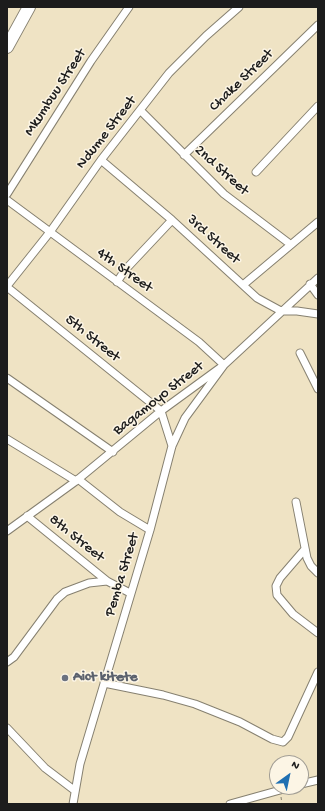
<!DOCTYPE html>
<html>
<head>
<meta charset="utf-8">
<style>
  body { margin:0 }
  #map { position:relative; width:325px; height:811px; overflow:hidden; background:#efe3c4; font-family:"Gochi Hand",sans-serif }
  canvas { display:block }
  .frame { position:absolute; inset:0; border:8px solid #1c1c1c; pointer-events:none }
  .north { position:absolute; left:269px; top:755px; width:40px; height:40px; box-sizing:border-box; background:#fcf5e5; border:1px solid #a29e95; border-radius:50%; rotate:33deg; font-size:11px; font-weight:700; line-height:16px; text-align:center; color:#1c1c1c }
  .north::after { content:''; display:block; margin:auto; width:14px; height:18px; background:#1f6fb2; clip-path:polygon(50% 0,100% 100%,50% 72%,0 100%) }
</style>
</head>
<body>
<div id="map">
<canvas width="325" height="811"></canvas>
<div class="frame"></div>
<div class="north">N</div>
</div>
<script>
const ctx = document.querySelector('canvas').getContext('2d');
ctx.lineJoin = 'round';
const poly = rows => new Path2D(rows.map(r => 'M' + r).join(''));
function stroke(path, color, width, dash) { ctx.strokeStyle = color; ctx.lineWidth = width; ctx.lineCap = dash ? 'butt' : 'round'; ctx.setLineDash(dash || []); ctx.stroke(path); }
function label(font, color, halo, rows, align = 'center') {
  ctx.font = font + ' "Gochi Hand",sans-serif'; ctx.lineWidth = 3; ctx.setLineDash([]); ctx.textBaseline = 'middle'; ctx.strokeStyle = halo; ctx.fillStyle = color; for (const [text, x, y, turn = 0] of rows) {
    ctx.save(); ctx.translate(x, y); ctx.rotate((+turn || 0) * Math.PI / 180); ctx.textAlign = isNaN(turn) ? turn : align; if (halo) ctx.strokeText(text, 0, 0); ctx.fillText(text, 0, 0); ctx.restore();
  }
}
const path = poly([
  [281,797,282,804]
]);
const minor = poly([
  [141,111,224,194,290,244],
  [184,155,318,25],
  [101,160,172,220,257,298,281,311,297,311,318,314],
  [256,172,318,106],
  [7,194,91,61,129,7],
  [7,200,199,342,224,365,185,418,172,446,150,530,80,764,73,804],
  [117,282,125,270,172,220],
  [310,284,318,295],
  [243,285,318,222],
  [7,286,50,232,101,160,169,73,206,36,239,7],
  [7,287,161,411,172,446],
  [300,353,318,389],
  [7,378,113,452],
  [7,439,76,481],
  [78,479,120,512,150,530],
  [296,502,307,558,311,566,318,573],
  [27,516,107,581,130,593],
  [7,531,76,481,161,411,224,365,318,278],
  [305,549,280,578,276,586,277,595,293,614,318,633],
  [7,662,14,657,57,599,65,592,89,583,107,581],
  [104,683,163,695,195,704,240,722,272,739,283,742,288,737,318,672],
  [7,728,45,768,74,790],
  [301,784,318,780],
  [230,804,291,787]
]);
const trunk = poly([
  [7,47,29,7]
]);
const markers = [
  [65,678,4,"#6b7280"]
];
const streetNames = [
  ["Chake Street",242,81,-44],
  ["Mkumbuu Street",56,93,-57],
  ["Ndume Street",107,133,-52],
  ["2nd Street",221,171,42],
  ["3rd Street",213,240,42],
  ["4th Street",124,271,36],
  ["5th Street",92,339,39],
  ["Bagamoyo Street",159,399,-38],
  ["8th Street",76,539,39],
  ["Pemba Street",123,575,-73]
];
const worshipNames = [
  ["Aict kitete",73,678]
];
stroke(minor, '#868070', 9);
stroke(trunk, '#868070', 14);
stroke(path, '#868070', 1, [3, 3]);
stroke(minor, '#fff', 7);
stroke(trunk, '#fff', 12);
for (const [x, y, r, color] of markers) { const dot = new Path2D(); dot.arc(x, y, r, 0, 2 * Math.PI); ctx.fillStyle = color; ctx.fill(dot); stroke(dot, '#fcf5e5', 1.5); }
label('15px', '#1c1c1c', '#fcf5e5', streetNames);
label('bold 15px', '#5b616d', '#fcf5e5', worshipNames, 'left');
</script>
</body>
</html>
